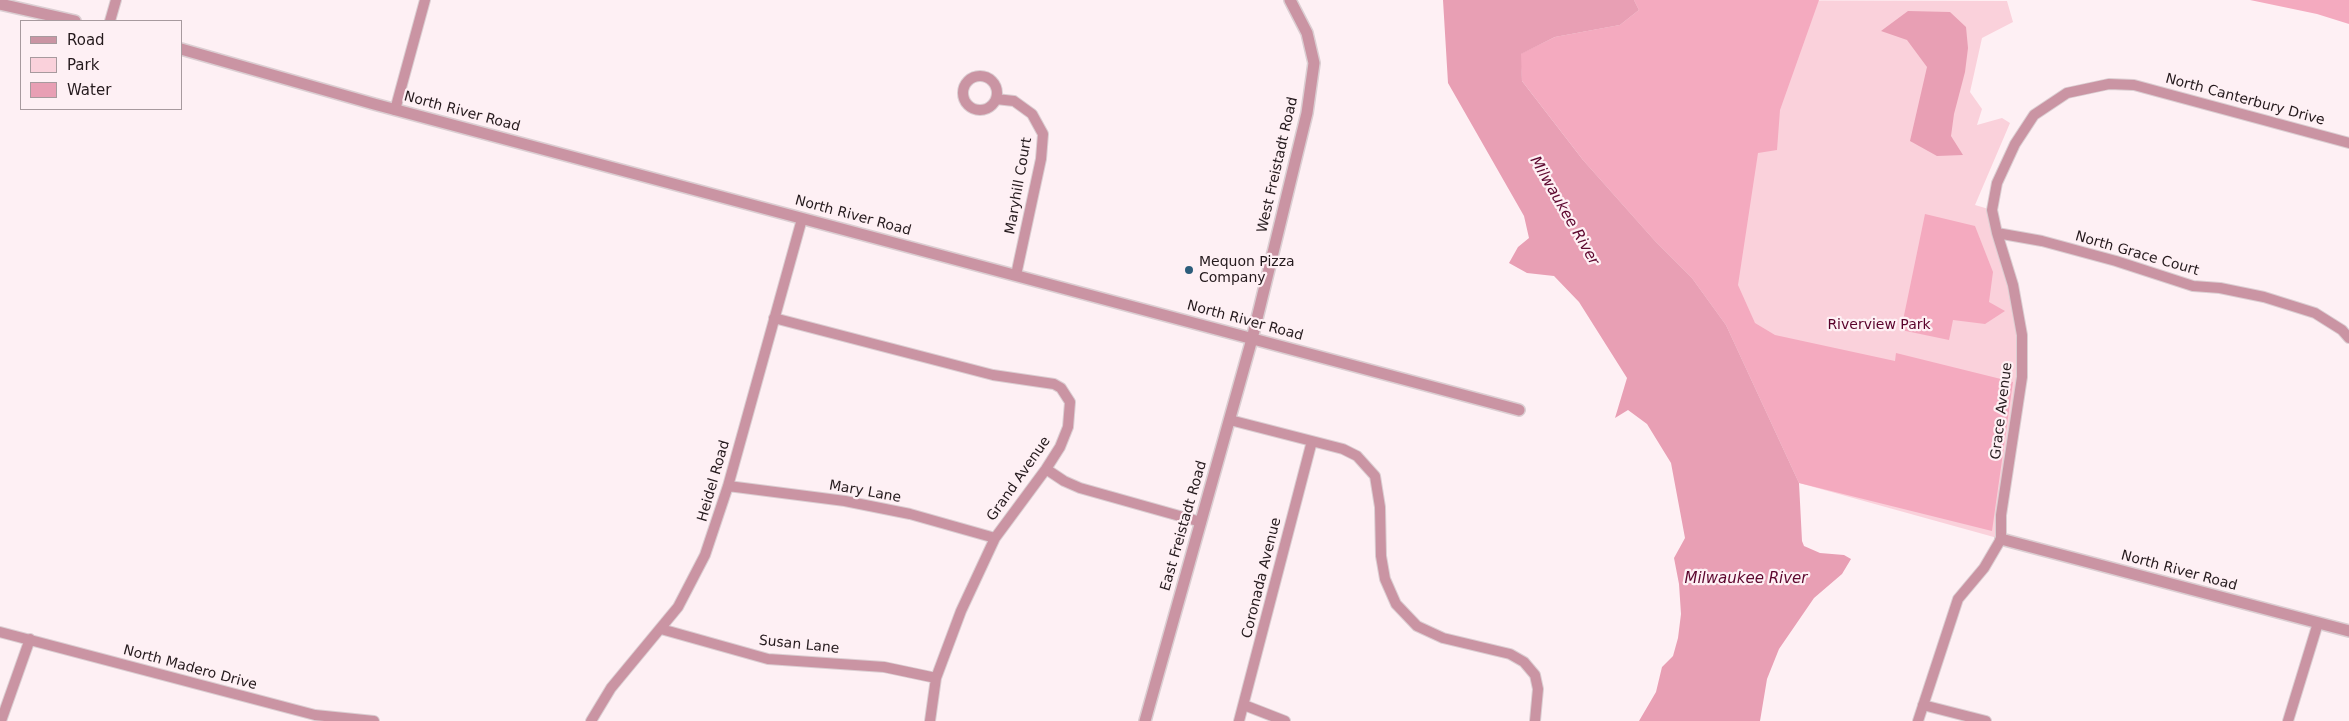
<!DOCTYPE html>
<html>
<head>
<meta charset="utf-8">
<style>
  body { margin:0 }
  #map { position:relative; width:2349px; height:721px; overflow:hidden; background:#fef0f4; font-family:"DejaVu Sans",sans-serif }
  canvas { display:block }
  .legend { position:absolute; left:20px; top:20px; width:162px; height:90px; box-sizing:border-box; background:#fef0f4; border:1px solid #a79a9e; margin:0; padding:6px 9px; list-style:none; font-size:15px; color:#251a1d }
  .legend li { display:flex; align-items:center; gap:10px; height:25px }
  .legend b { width:25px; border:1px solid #a79a9e }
</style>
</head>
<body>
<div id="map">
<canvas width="2349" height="721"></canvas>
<ul class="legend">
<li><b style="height:6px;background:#ca94a3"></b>Road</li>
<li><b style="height:14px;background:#fad1db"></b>Park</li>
<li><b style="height:14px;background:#e89fb4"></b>Water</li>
</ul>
</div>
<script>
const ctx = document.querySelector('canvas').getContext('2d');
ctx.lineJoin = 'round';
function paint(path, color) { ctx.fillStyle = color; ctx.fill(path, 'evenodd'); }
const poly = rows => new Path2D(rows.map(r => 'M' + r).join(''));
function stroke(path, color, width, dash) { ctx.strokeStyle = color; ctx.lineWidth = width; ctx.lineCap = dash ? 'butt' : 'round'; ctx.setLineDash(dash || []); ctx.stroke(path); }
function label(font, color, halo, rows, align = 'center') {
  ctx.font = font + ' "DejaVu Sans",sans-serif'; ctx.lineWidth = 4.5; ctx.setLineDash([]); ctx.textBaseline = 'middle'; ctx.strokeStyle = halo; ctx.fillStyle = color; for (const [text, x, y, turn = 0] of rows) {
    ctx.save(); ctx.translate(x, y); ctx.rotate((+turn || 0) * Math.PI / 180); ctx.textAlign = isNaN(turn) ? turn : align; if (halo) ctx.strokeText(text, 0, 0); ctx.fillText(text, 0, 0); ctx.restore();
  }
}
const green = poly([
  [1634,0,2007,1,2013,22,1982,38,1970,92,1982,109,1977,125,2002,118,2010,123,1975,205,1992,210,2022,335,2001,539,1799,483,1726,325,1692,278,1656,242,1583,160,1555,37,1620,25,1639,10]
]);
const forest = poly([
  [1634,0,1819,0,1780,110,1777,150,1758,153,1738,285,1755,323,1775,335,1895,361,1896,353,2013,382,1992,531,1799,483,1726,325,1692,278,1656,242,1583,160,1522,81,1520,54,1555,37,1620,25,1639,10],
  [2250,0,2349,0,2349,24,2317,14],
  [1925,214,1975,226,1993,272,1989,302,2005,311,1985,324,1953,320,1949,340,1901,330]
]);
const water = poly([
  [1443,0,1634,0,1639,10,1620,25,1555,37,1521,54,1522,81,1583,160,1656,242,1692,278,1726,325,1799,483,1802,541,1804,546,1820,553,1844,555,1851,559,1842,574,1814,598,1779,649,1767,679,1760,721,1639,721,1656,692,1662,667,1673,656,1678,638,1681,614,1679,584,1674,558,1685,538,1671,463,1647,424,1628,410,1615,418,1627,378,1579,302,1554,276,1527,273,1509,263,1518,247,1529,238,1524,216,1448,83],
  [1908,11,1950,12,1966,27,1968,48,1965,72,1954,114,1951,136,1963,155,1937,156,1910,141,1927,67,1907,40,1881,31]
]);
const minor = poly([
  [110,21,116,0],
  '963 93a17 17 0 1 1 34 0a17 17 0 1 1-34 0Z',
  [996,99,1014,101,1032,114,1043,134,1041,159,1016,275],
  [395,110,425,0],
  [1997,233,2042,241,2116,261,2193,286,2220,288,2264,297,2315,313,2342,330,2349,338],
  [774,318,993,375,1054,384,1061,388,1070,402,1068,427,1060,447,1046,469,995,538,961,611,936,678,930,721],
  [1230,420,1343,449,1357,456,1375,476,1380,507,1381,556,1385,579,1396,604,1417,626,1443,638,1510,654,1524,662,1535,675,1538,689,1535,721],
  [1046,469,1064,481,1080,488,1201,522],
  [728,486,845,501,910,514,995,538],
  [661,629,768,659,884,667,936,678],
  [0,632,315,715,374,721],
  [1244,705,1285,721],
  [1923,705,1986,721],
  [1,721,30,639],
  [591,721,611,688,678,607,705,555,728,486,802,219],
  [1239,721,1312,441],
  [1918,721,1958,599,1984,568,2001,539,2001,515,2022,377,2022,335,2013,285,1997,233,1992,210,1997,183,2015,144,2034,115,2067,93,2109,84,2134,85,2349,143],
  [2288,721,2318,623]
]);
const tertiary = poly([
  [0,4,75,21],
  [181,49,374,104,1519,410],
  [2001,539,2349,631],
  [1145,721,1252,339,1307,113,1314,63,1307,33,1290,0]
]);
const markers = [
  [1189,270,5,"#2c5d7b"]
];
const streetNames = [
  ["North Canterbury Drive",2245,100,15],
  ["North River Road",462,112,15],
  ["West Freistadt Road",1278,165,-77],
  ["Maryhill Court",1019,186,-80],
  ["North River Road",853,216,15],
  ["North Grace Court",2137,254,16],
  ["North River Road",1245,321,15],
  ["Grace Avenue",2002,411,-83],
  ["Grand Avenue",1019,479,-55],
  ["Heidel Road",714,481,-74],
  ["Mary Lane",865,492,10],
  ["East Freistadt Road",1184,526,-74],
  ["North River Road",2179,571,15],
  ["Coronada Avenue",1262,578,-76],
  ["Susan Lane",799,645,6],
  ["North Madero Drive",190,668,15]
];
const poiNames = [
  ["Mequon Pizza",1199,262],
  ["Company",1199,278]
];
const parkNames = [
  ["Riverview Park",1879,325]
];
const waterNames = [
  ["Milwaukee River",1564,211,60],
  ["Milwaukee River",1746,579]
];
paint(green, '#fad1db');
paint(forest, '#f4aabf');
paint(water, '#e89fb4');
stroke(minor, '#dbced2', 12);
stroke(tertiary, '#dbced2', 14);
stroke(minor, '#ca94a3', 10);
stroke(tertiary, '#ca94a3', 11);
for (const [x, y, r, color] of markers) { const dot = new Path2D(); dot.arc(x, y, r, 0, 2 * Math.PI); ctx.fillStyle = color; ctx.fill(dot); stroke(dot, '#fef0f4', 2); }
label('14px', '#251a1d', '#fef0f4', streetNames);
label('14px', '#251a1d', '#fef0f4', poiNames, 'left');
label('14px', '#5a022b', '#fef0f4', parkNames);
label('italic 15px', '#5d062e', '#fef0f4', waterNames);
</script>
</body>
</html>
